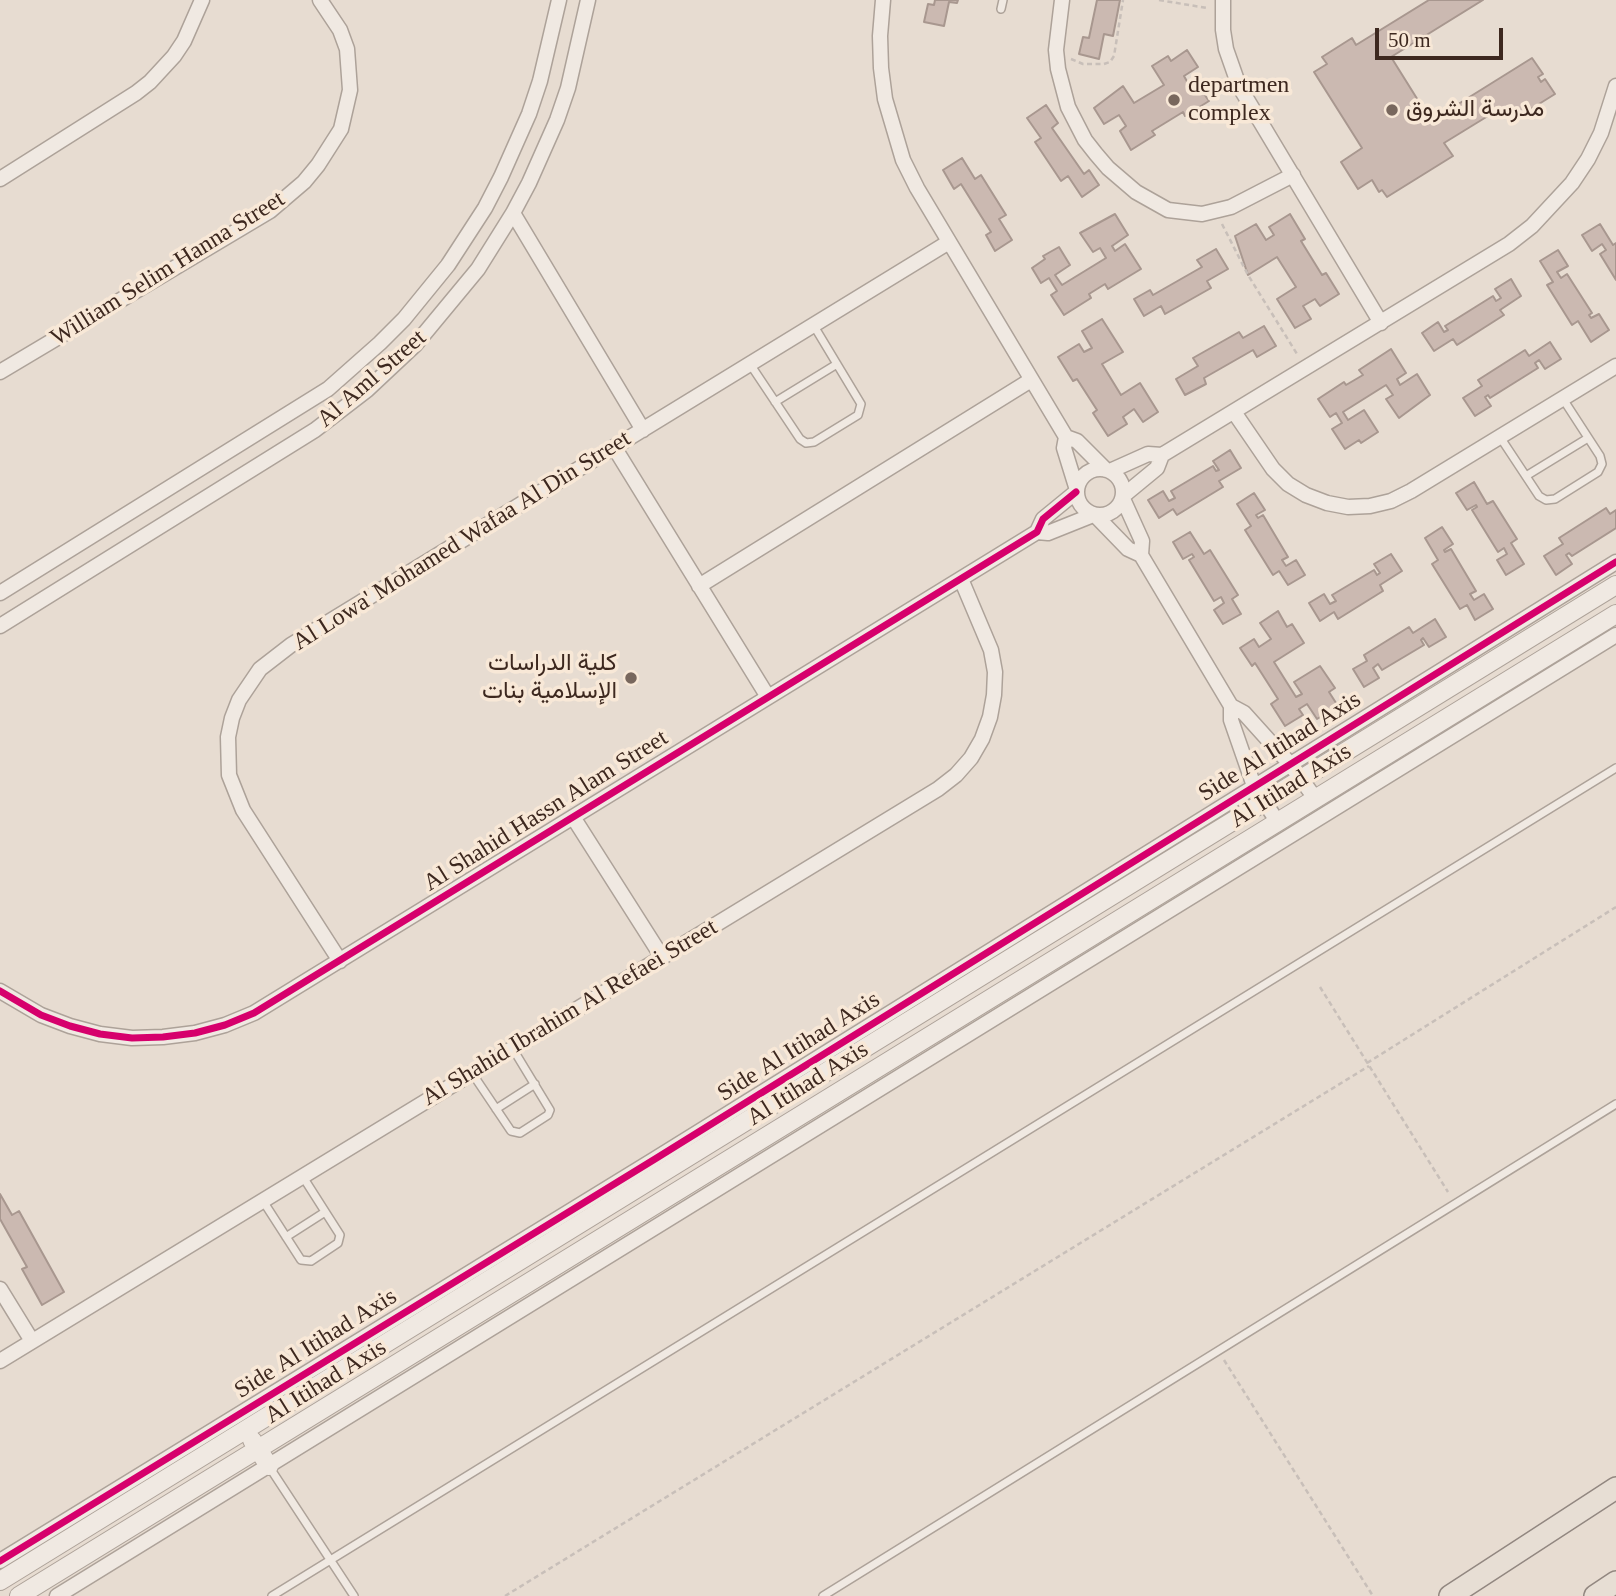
<!DOCTYPE html>
<html>
<head>
<meta charset="utf-8">
<style>
  body { margin:0 }
  #map { position:relative; width:1616px; height:1596px; overflow:hidden; background:#e7dcd1; font-family:"Times New Roman",serif }
  canvas { display:block }
  .scale { position:absolute; left:1375px; top:28px; width:128px; height:32px; box-sizing:border-box; border:4px solid #3d281f; border-top:0; padding-left:9px; font-size:21px; line-height:24px; white-space:nowrap; color:#3d281f; -webkit-text-stroke:5px #f8e8d7; paint-order:stroke }
</style>
</head>
<body>
<div id="map">
<canvas width="1616" height="1596"></canvas>
<div class="scale">50 m</div>
</div>
<script>
const ctx = document.querySelector('canvas').getContext('2d');
ctx.lineJoin = 'round';
function paint(path, color) { ctx.fillStyle = color; ctx.fill(path, 'evenodd'); }
const poly = rows => new Path2D(rows.map(r => 'M' + r).join(''));
function stroke(path, color, width, dash) { ctx.strokeStyle = color; ctx.lineWidth = width; ctx.lineCap = dash ? 'butt' : 'round'; ctx.setLineDash(dash || []); ctx.stroke(path); }
function label(font, color, halo, rows, align = 'center') {
  ctx.font = font + ' "Times New Roman",Vazirmatn,serif'; ctx.lineWidth = 7; ctx.setLineDash([]); ctx.textBaseline = 'middle'; ctx.strokeStyle = halo; ctx.fillStyle = color; for (const [text, x, y, turn = 0] of rows) {
    ctx.save(); ctx.translate(x, y); ctx.rotate((+turn || 0) * Math.PI / 180); ctx.textAlign = isNaN(turn) ? turn : align; if (halo) ctx.strokeText(text, 0, 0); ctx.fillText(text, 0, 0); ctx.restore();
  }
}
const building = poly([
  [935,0,958,0,957,3,949,2,944,26,924,22,928,4,934,5,935,0],
  [1097,0,1120,0,1113,36,1104,34,1099,59,1079,54,1083,37,1089,38,1097,0],
  [1429,0,1483,0,1391,57,1431,121,1532,58,1543,74,1538,77,1541,82,1545,79,1555,94,1510,122,1501,108,1444,143,1453,156,1387,197,1382,190,1379,192,1372,180,1358,189,1341,162,1362,148,1314,72,1327,64,1322,57,1352,38,1356,45,1429,0],
  [1187,50,1198,67,1184,76,1189,85,1195,81,1209,101,1185,116,1183,112,1152,131,1155,135,1131,150,1120,131,1126,126,1119,115,1104,124,1094,108,1123,86,1134,103,1164,85,1152,66,1168,56,1171,61,1187,50],
  [1046,105,1058,123,1052,128,1084,174,1089,170,1099,185,1082,197,1068,176,1061,181,1035,142,1041,138,1027,118,1046,105],
  [962,158,975,179,981,175,1006,215,999,219,1012,240,995,251,986,235,991,232,961,184,954,189,943,170,962,158],
  [1115,214,1128,235,1112,246,1115,251,1125,244,1141,269,1108,289,1105,284,1089,294,1091,298,1064,315,1051,295,1057,291,1049,278,1041,283,1032,268,1045,259,1043,256,1059,247,1070,265,1055,275,1062,285,1106,258,1100,248,1093,252,1080,233,1115,214],
  [1290,214,1305,239,1301,241,1322,275,1326,273,1339,294,1320,306,1315,299,1303,306,1311,319,1295,328,1277,299,1296,287,1277,257,1248,275,1235,236,1256,224,1266,240,1274,235,1269,227,1290,214],
  [1600,224,1613,245,1616,243,1616,280,1600,254,1606,250,1602,244,1592,251,1582,235,1600,224],
  [1216,249,1228,269,1207,281,1211,288,1165,314,1161,306,1144,316,1134,299,1150,290,1153,295,1202,267,1197,260,1216,249],
  [1558,250,1568,266,1557,272,1561,278,1567,274,1592,313,1589,315,1591,318,1599,314,1609,330,1591,342,1578,321,1572,325,1547,285,1553,282,1540,261,1558,250],
  [1511,279,1521,296,1500,310,1504,315,1457,345,1453,339,1434,351,1422,333,1438,322,1444,332,1448,330,1445,326,1493,296,1496,301,1501,298,1495,289,1511,279],
  [1102,319,1123,352,1102,364,1121,395,1140,383,1158,412,1143,422,1134,409,1123,417,1127,424,1108,436,1093,413,1097,410,1077,379,1073,381,1058,357,1079,344,1084,352,1092,348,1082,331,1102,319],
  [1264,326,1276,346,1257,357,1253,350,1204,378,1206,384,1185,395,1176,379,1198,366,1193,358,1239,332,1243,338,1264,326],
  [1550,342,1561,359,1545,369,1539,360,1535,363,1538,368,1490,398,1488,395,1485,397,1491,406,1475,416,1463,398,1482,386,1478,380,1525,350,1529,356,1550,342],
  [1391,349,1406,373,1397,379,1400,385,1417,374,1430,395,1399,418,1386,399,1393,395,1386,385,1343,412,1348,420,1364,410,1378,432,1361,443,1359,440,1345,449,1332,429,1342,423,1336,413,1330,417,1318,399,1344,382,1346,385,1363,375,1359,370,1391,349],
  [1230,450,1241,468,1219,481,1223,487,1177,515,1173,509,1159,518,1148,500,1163,491,1169,501,1175,498,1171,491,1213,466,1216,471,1219,470,1213,461,1230,450],
  [1474,482,1487,504,1493,501,1517,539,1511,543,1524,564,1506,575,1497,560,1507,554,1504,548,1498,552,1472,510,1477,507,1476,505,1467,510,1456,493,1474,482],
  [1254,493,1265,510,1256,515,1258,518,1263,515,1288,557,1282,560,1286,566,1296,560,1305,575,1288,585,1279,571,1273,575,1245,530,1251,526,1237,504,1254,493],
  [1606,508,1610,514,1616,510,1616,528,1572,556,1569,553,1566,555,1572,564,1556,575,1544,556,1563,544,1559,538,1606,508],
  [1442,527,1453,544,1444,550,1445,552,1451,549,1476,591,1470,594,1474,600,1484,594,1493,609,1475,620,1467,605,1460,609,1432,564,1438,560,1425,538,1442,527],
  [1190,532,1204,554,1210,550,1238,595,1232,599,1241,614,1223,624,1214,610,1224,603,1221,597,1214,601,1189,560,1194,557,1192,554,1183,559,1173,542,1190,532],
  [1391,554,1402,571,1380,585,1383,591,1338,619,1334,612,1320,621,1309,603,1324,594,1330,604,1336,601,1332,595,1374,570,1377,575,1380,573,1374,564,1391,554],
  [1278,611,1287,627,1292,624,1304,643,1274,662,1296,697,1302,694,1294,682,1320,666,1335,688,1329,692,1338,706,1317,719,1307,704,1299,709,1303,715,1285,726,1271,704,1278,699,1255,663,1252,666,1240,648,1254,639,1259,647,1271,639,1260,623,1278,611],
  [1435,619,1446,637,1429,647,1423,638,1421,640,1424,645,1382,670,1378,664,1373,668,1379,678,1364,687,1353,669,1367,661,1364,655,1409,627,1413,633,1435,619],
  [0,1194,12,1215,19,1211,64,1292,42,1305,22,1269,27,1267,0,1219,0,1194]
]);
const path = poly([
  [1159,0,1207,8],
  [1071,59,1083,64,1104,64,1110,62,1114,56,1123,0],
  [1222,224,1248,275,1297,354],
  [1320,987,1448,1192],
  [1367,1063,1616,907],
  [1224,1360,1373,1596],
  [505,1596,1369,1066]
]);
const service = poly([
  [1001,9,1003,0],
  [750,364,800,439,806,443,814,442,858,415,861,404,814,326],
  [775,402,837,364],
  [1500,437,1539,496,1546,500,1555,499,1598,472,1602,464,1600,456,1563,399],
  [1526,476,1588,438],
  [472,1073,511,1131,520,1133,548,1115,550,1110,513,1049],
  [496,1109,535,1084],
  [263,1201,301,1260,311,1261,338,1243,340,1235,303,1177],
  [286,1237,325,1212],
  [270,1468,354,1596],
  [272,1596,1616,768],
  [823,1596,1616,1104]
]);
const minor = poly([
  [883,0,880,36,881,68,885,99,903,160,917,188,1066,437,1064,448,1077,490],
  [1062,0,1056,50,1058,69,1068,107,1085,140,1096,154,1108,168,1136,192,1168,210,1202,214,1231,207,1293,175],
  [1223,0,1223,30,1226,49,1239,86,1381,323],
  [0,179,136,93,150,82,174,56,184,41,202,0],
  [513,213,643,430],
  [0,372,270,211,304,182,318,165,341,129,350,90,347,49,340,30,320,0],
  [1234,412,1273,469,1288,484,1306,495,1327,503,1348,507,1370,506,1391,501,1411,491,1616,366],
  [1066,437,1077,441,1106,470],
  [614,447,768,697],
  '1077 492a23 23 0 1 1 46 0a23 23 0 1 1-46 0Z',
  [1110,471,1148,454,1162,455],
  [1123,496,1157,468,1162,455,1509,244,1532,226,1572,183,1588,159,1601,133,1616,86],
  [1123,499,1142,541,1141,555,1231,706,1244,713,1290,764,1315,798],
  [1095,515,1128,549,1141,555],
  [1037,532,1048,533,1093,515],
  [699,586,1031,380],
  [0,593,328,389,380,343,404,319,448,265,485,208,501,177,529,114,540,81,559,0],
  [0,626,315,430,367,390,415,345,478,269,513,213,529,183,557,120,568,88,588,0],
  [1231,706,1231,720,1254,786,1277,821],
  [573,817,662,957],
  [340,961,243,810,229,775,228,737,232,718,239,700,260,669,291,645,949,242],
  [0,991,41,1015,70,1026,100,1034,132,1038,163,1037,195,1033,225,1025,254,1013,1037,532,1043,519,1076,492],
  [0,1289,32,1341],
  [0,1361,938,789,956,775,971,758,982,739,990,717,994,695,995,672,991,650,961,579],
  [0,1561,655,1159,1616,562],
  [57,1596,1616,635]
]);
const tertiary = poly([
  [252,1440,269,1466],
  [0,1581,1616,585],
  [19,1596,1616,614]
]);
const primary = poly([
  [1450,1596,1616,1488],
  [1595,1596,1616,1582]
]);
const cycleway = poly([
  [0,991,41,1015,70,1026,100,1034,132,1038,163,1037,195,1033,225,1025,254,1013,1037,532,1043,519,1076,492],
  [0,1561,655,1159,1616,562]
]);
const markers = [
  [1174,100,7,"#78675d"],
  [1392,110,7,"#78675d"],
  [631,678,7,"#78675d"]
];
const poiNames = [
  ["departmen",1188,86],
  ["complex",1188,114],
  ["مدرسة الشروق",1406,110],
  ["كلية الدراسات",617,664,"right"],
  ["الإسلامية بنات",617,692,"right"]
];
const streetNames = [
  ["William Selim Hanna Street",168,269,-32],
  ["Al Aml Street",372,379,-41],
  ["Al Lowa' Mohamed Wafaa Al Din Street",462,541,-32],
  ["Side Al Itihad Axis",1280,747,-32],
  ["Al Itihad Axis",1291,786,-32],
  ["Al Shahid Hassn Alam Street",546,811,-32],
  ["Al Shahid Ibrahim Al Refaei Street",570,1013,-31],
  ["Side Al Itihad Axis",799,1047,-32],
  ["Al Itihad Axis",808,1084,-32],
  ["Side Al Itihad Axis",316,1344,-32],
  ["Al Itihad Axis",326,1382,-32]
];
paint(building, '#cbb9b1');
stroke(building, '#a8978f', 2);
stroke(service, '#ada299', 10);
stroke(minor, '#ada299', 17);
stroke(tertiary, '#ada299', 20);
stroke(primary, '#928780', 24);
stroke(path, '#c8bfb9', 2.5, [5, 3.5]);
stroke(service, '#f0e9e2', 7);
stroke(minor, '#f0e9e2', 14);
stroke(tertiary, '#f0e9e2', 18);
stroke(primary, '#e7ded4', 21);
stroke(cycleway, '#d6006c', 7);
for (const [x, y, r, color] of markers) { const dot = new Path2D(); dot.arc(x, y, r, 0, 2 * Math.PI); ctx.fillStyle = color; ctx.fill(dot); stroke(dot, '#f8e8d7', 2.5); }
label('24px', '#3d281f', '#f8e8d7', poiNames, 'left');
label('24px', '#3d281f', '#f8e8d7', streetNames);
</script>
</body>
</html>
